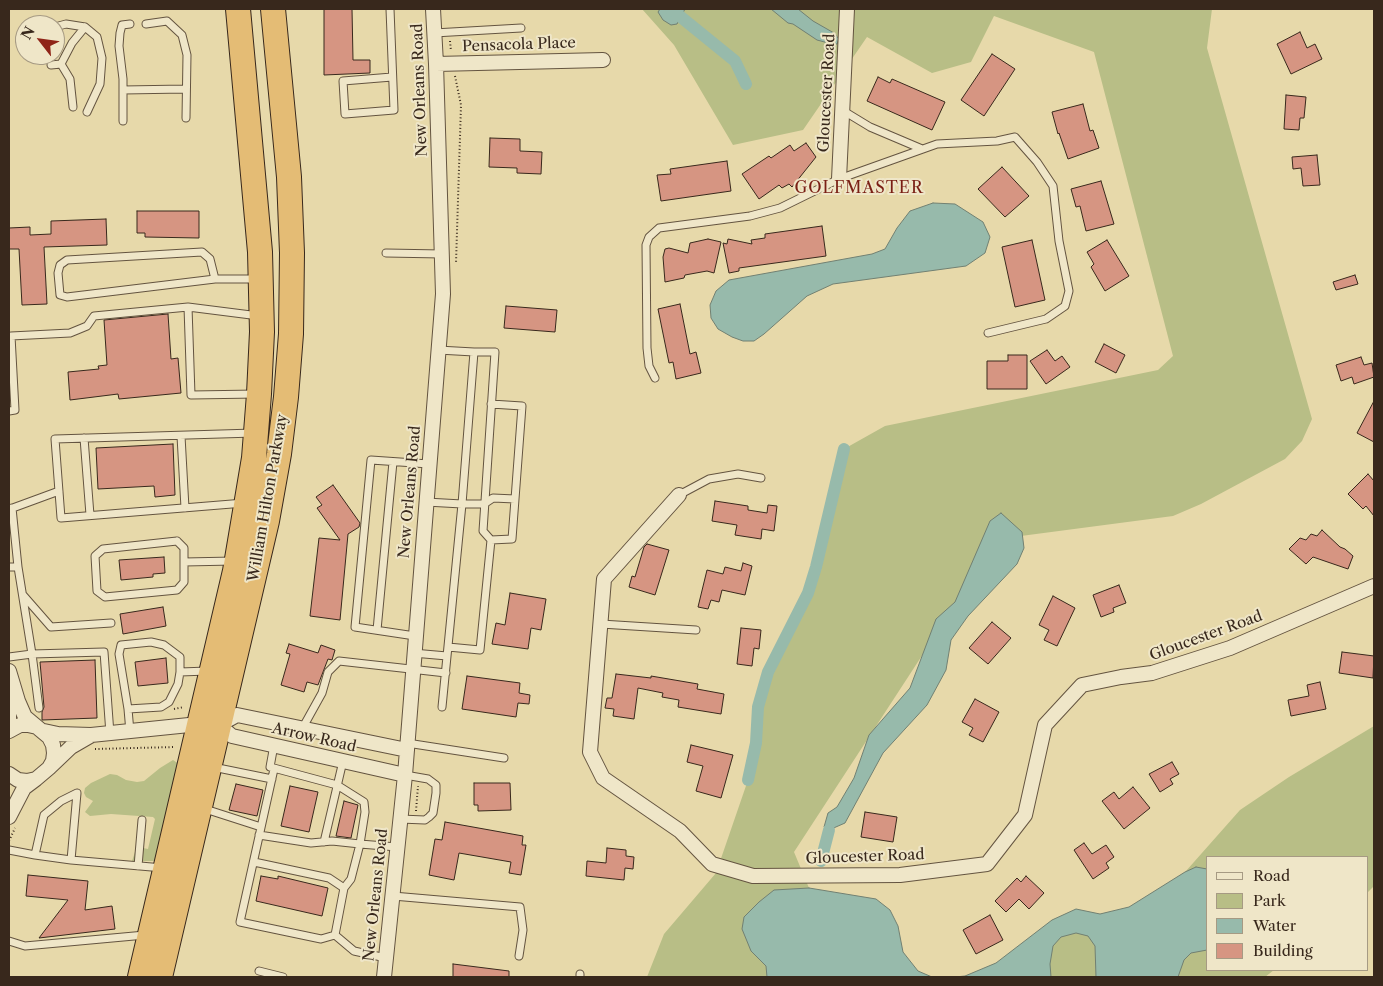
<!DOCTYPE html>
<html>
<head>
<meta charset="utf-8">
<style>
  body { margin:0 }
  #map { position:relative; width:1383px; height:986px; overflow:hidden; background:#e7d9aa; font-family:"Libre Caslon Text",serif }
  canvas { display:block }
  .frame { position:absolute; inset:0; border:10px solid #38281c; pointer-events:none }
  .legend { position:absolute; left:1206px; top:856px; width:162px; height:115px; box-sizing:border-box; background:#efe6c8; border:1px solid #a69a83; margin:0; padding:6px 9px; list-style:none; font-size:15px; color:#38281c }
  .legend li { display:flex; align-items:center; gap:10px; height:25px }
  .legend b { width:25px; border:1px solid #a69a83 }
  .north { position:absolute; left:15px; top:15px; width:50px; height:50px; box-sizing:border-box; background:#efe6c8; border:1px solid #a69a83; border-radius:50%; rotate:300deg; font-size:14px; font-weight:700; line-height:20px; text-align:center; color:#38281c }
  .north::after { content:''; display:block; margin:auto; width:18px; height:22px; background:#8f2418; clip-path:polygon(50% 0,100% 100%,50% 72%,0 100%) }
</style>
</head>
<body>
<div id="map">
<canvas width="1383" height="986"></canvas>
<div class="frame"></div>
<ul class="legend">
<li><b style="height:6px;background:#efe6c8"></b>Road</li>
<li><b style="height:14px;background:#b8be86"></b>Park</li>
<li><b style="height:14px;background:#97baab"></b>Water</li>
<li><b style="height:14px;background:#d69582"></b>Building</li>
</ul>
<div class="north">N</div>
</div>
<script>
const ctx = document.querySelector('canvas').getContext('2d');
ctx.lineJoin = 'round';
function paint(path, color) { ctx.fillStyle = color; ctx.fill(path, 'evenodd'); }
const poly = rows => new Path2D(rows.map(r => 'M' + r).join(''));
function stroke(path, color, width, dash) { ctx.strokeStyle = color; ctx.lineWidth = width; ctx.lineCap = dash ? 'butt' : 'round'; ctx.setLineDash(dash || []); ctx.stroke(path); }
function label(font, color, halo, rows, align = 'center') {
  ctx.font = font + ' "Libre Caslon Text",serif'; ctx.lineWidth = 4; ctx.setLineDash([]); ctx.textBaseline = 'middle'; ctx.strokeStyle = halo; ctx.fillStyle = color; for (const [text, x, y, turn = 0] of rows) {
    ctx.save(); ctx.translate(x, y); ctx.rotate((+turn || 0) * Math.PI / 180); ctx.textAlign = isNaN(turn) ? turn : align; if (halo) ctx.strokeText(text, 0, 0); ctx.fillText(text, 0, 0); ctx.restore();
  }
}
const green = poly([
  [642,9,1212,9,1207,48,1312,419,1302,441,1285,459,1201,504,1173,516,998,539,794,852,809,888,851,977,647,977,664,934,716,873,748,780,756,743,758,707,768,672,808,593,816,567,844,449,885,426,1158,370,1173,356,1094,52,994,16,971,62,932,73,867,37,803,130,733,145,674,45],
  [1374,726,1374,886,1367,893,1367,857,1207,857,1207,970,1274,970,1265,977,1023,977,1063,921,1132,932,1240,810,1289,777],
  [173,760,179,764,156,861,144,861,137,863,132,861,135,852,143,848,148,849,155,819,153,817,111,814,90,816,85,812,93,801,86,797,84,793,85,788,91,783,110,774,117,775,126,780,137,782,144,781,160,768]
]);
const water = poly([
  [660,9,685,9,677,24,671,25,663,20,658,12,660,9],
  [771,9,798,9,813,21,834,33,839,39,837,44,832,44,817,40,793,24,788,23,771,9],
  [933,203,955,204,983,222,990,237,985,253,966,266,833,284,807,296,764,334,754,341,743,341,732,337,718,329,711,318,710,305,716,291,729,280,872,254,885,249,897,228,910,211,933,203],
  [1001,513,1022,532,1024,548,1017,564,968,616,951,640,946,670,927,705,883,753,845,823,829,830,824,827,828,813,837,807,854,778,869,735,910,688,936,619,955,602,990,521,1001,513],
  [1196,867,1207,869,1207,950,1191,953,1184,960,1178,977,1096,977,1095,946,1088,936,1076,933,1061,937,1053,946,1050,964,1051,977,955,977,965,976,996,963,1052,920,1076,909,1100,914,1129,907,1185,872,1196,867],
  [809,888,876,899,890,910,898,926,903,952,918,971,932,977,767,977,766,966,751,951,742,929,744,917,759,902,774,890,809,888]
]);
const canal = poly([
  [671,9,735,61,746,84],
  [748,780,756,743,758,707,768,672,808,593,816,567,844,449],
  [821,861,829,830]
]);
const building = poly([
  [324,9,352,9,353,60,370,60,370,73,324,75,324,9],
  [1300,32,1307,48,1315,44,1322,59,1291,74,1277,44,1300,32],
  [992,54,1015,69,984,116,961,100,992,54],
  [878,77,890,83,892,79,945,102,932,130,867,101,878,77],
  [1286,95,1306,97,1304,118,1300,118,1299,130,1284,129,1286,95],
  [1083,104,1090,131,1093,130,1099,148,1068,159,1059,133,1058,134,1052,112,1083,104],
  [490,138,520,139,520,151,542,152,541,174,517,173,517,168,489,167,490,138],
  [806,143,816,157,792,187,789,184,782,188,779,185,759,199,742,174,769,156,771,158,790,145,794,151,806,143],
  [1317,155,1320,185,1303,186,1301,168,1293,169,1292,157,1317,155],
  [727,161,731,191,661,201,657,175,671,174,670,169,727,161],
  [1002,167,1029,196,1005,217,978,189,1002,167],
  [1101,181,1114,224,1086,231,1080,206,1076,207,1071,189,1101,181],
  [137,211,199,211,199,238,145,237,145,233,137,233,137,211],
  [106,219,107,245,44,247,47,304,22,305,19,249,9,249,9,228,30,227,30,235,51,234,51,221,106,219],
  [822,226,826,256,739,268,739,271,729,273,723,243,727,244,728,239,752,244,751,240,765,238,765,234,822,226],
  [708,239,721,242,714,273,707,271,685,275,684,278,665,282,663,257,665,249,669,248,688,253,690,243,708,239],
  [1032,240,1045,300,1015,307,1002,247,1032,240],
  [1107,240,1129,276,1105,291,1091,267,1094,264,1087,252,1107,240],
  [1355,275,1358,284,1336,290,1333,282,1355,275],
  [680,304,690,354,696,352,701,373,676,379,673,362,669,363,658,309,680,304],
  [506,306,557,310,555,332,504,328,506,306],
  [168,314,171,359,178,358,181,393,119,399,118,394,70,400,68,372,99,369,98,366,107,365,104,320,168,314],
  [1104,344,1125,355,1116,373,1095,362,1104,344],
  [1047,350,1055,361,1062,356,1070,367,1046,384,1030,361,1047,350],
  [1008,355,1027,355,1027,389,987,389,987,361,1008,361,1008,355],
  [1361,357,1364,365,1372,363,1374,377,1354,384,1352,377,1341,381,1336,365,1361,357],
  [1374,401,1374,442,1357,433,1374,401],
  [173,444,175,495,155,497,154,486,98,489,96,448,173,444],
  [1368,474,1374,481,1374,516,1366,506,1363,509,1348,494,1368,474],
  [333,485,360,523,359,527,348,534,340,620,310,616,319,538,340,540,317,508,322,505,316,497,333,485],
  [715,501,748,506,748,510,767,513,768,505,777,506,774,531,762,529,761,539,735,535,737,525,712,521,715,501],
  [1322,530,1340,547,1345,549,1353,556,1348,569,1313,557,1306,564,1289,549,1300,538,1306,540,1311,534,1317,536,1322,530],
  [647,544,669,550,655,595,629,587,632,576,635,577,644,547,647,544],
  [164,557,165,573,153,574,153,577,121,580,119,560,164,557],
  [743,563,752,566,745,595,722,590,719,602,711,600,708,609,698,607,707,570,723,574,725,567,741,571,743,563],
  [1119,585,1126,603,1113,608,1114,612,1101,617,1093,595,1119,585],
  [510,593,546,599,541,630,531,628,528,649,492,644,496,623,505,625,510,593],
  [1053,596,1075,608,1057,646,1044,640,1049,630,1039,625,1053,596],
  [163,607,166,626,123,634,120,614,163,607],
  [992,622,1011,638,988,664,969,648,992,622],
  [741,628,761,630,759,649,754,648,752,666,737,664,741,628],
  [289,644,318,653,321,645,335,650,332,660,328,659,318,685,307,682,304,692,281,685,290,654,286,653,289,644],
  [1342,652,1374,656,1373,678,1339,673,1342,652],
  [166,658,168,683,138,686,135,662,166,658],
  [95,660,97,718,42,720,42,712,44,707,40,662,95,660],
  [616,674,651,678,651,676,698,684,697,689,724,694,721,714,678,707,679,700,662,697,663,693,638,688,634,719,613,716,614,709,605,708,607,698,612,698,616,674],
  [467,676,520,683,519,693,530,695,529,704,518,703,516,717,462,709,467,676],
  [1320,682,1326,709,1291,716,1288,700,1309,696,1307,685,1320,682],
  [975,699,999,712,983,742,969,735,973,728,962,722,975,699],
  [691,745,733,755,721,798,696,791,703,766,687,762,691,745],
  [1172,762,1179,774,1170,779,1173,784,1160,792,1149,774,1172,762],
  [474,783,510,783,511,810,478,811,478,805,474,805,474,783],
  [236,784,263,790,257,816,229,810,236,784],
  [290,786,318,792,309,832,281,826,290,786],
  [1133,787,1150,808,1124,829,1102,801,1114,792,1119,799,1133,787],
  [344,801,358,805,351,838,336,836,344,801],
  [865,812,897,817,893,842,861,837,865,812],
  [445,822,523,836,522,845,526,845,521,875,509,873,511,862,459,853,454,880,429,875,435,839,442,840,445,822],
  [1084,843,1092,854,1106,845,1114,857,1106,863,1109,868,1093,879,1074,850,1084,843],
  [607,848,626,850,626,856,634,857,633,869,625,868,624,880,586,876,587,861,606,863,607,848],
  [28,875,88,881,85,910,112,906,115,929,39,938,68,900,26,896,28,875],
  [261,876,278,879,278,876,328,888,322,916,256,901,261,876],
  [1026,876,1044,893,1029,909,1019,899,1006,912,995,901,1017,878,1021,882,1026,876],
  [990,915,1003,940,976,954,963,930,990,915],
  [453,964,509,971,509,977,453,977,453,964]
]);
const path = poly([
  [450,41,451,51],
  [455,76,461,105,456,263],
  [174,709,184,707],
  [95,749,175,747],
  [416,811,418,786],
  [9,841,15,828]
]);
const service = poly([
  [390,9,394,110,345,114,343,81,392,77],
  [146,24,167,21,182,35,187,55,186,118],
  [55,27,66,24,85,27,97,37,102,58,100,84,87,112],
  [434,33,521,28],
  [61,64,72,43,85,27],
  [51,65,61,64,70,79,73,107],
  [123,90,185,89],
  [842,110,870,127,922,149],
  [123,121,123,79,119,46,120,33,122,25,130,24],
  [386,253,442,254],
  [215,279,210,259,202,252,67,260,60,265,58,273,60,295,67,297,215,279,258,279],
  [438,350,474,352,462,504,484,504,493,498,515,499],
  [655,378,649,366,647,348,646,245,649,237,659,228,750,216,780,208,839,179,937,144,997,141,1015,137,1037,162,1053,186,1059,241,1069,291,1065,306,1046,319,988,333],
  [257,394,191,395,188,307,259,316],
  [9,411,15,410,11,336,70,333,87,326,94,316,188,307],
  [181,436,185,508],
  [84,438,90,515],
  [679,495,709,479,738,474,761,478],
  [426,502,462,504,442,707],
  [244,503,61,518,55,439,254,433],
  [12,508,18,567],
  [10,509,59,491],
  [491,540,512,539,522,406,491,404],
  [177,541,184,548,184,582,177,590,105,597,97,591,95,556,103,549,177,541],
  [184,562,234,561],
  [9,567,18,567,32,654,104,652,110,734],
  [23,595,51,627,111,623],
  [601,624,696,630],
  [377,630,393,462],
  [415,636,355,627,371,460,429,464],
  [448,647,480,650,491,540,483,531,495,352,474,352],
  [413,653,447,656],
  [9,657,32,654,39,708],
  [128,709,119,654,121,645,151,642,164,645,180,657,180,672],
  [302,729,322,693,328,672,339,661,446,673],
  [130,732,128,709,161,707,169,702,178,684,180,672,208,671],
  [407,743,504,758],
  [213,767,272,779],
  [274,769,240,922,321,939,335,935,354,951,386,958],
  [202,808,261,827],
  [400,819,425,820,429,817,433,813,436,793,436,785,428,779,405,775],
  [259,835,311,843,332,841,360,844,365,812,364,802,337,785,270,767,274,745],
  [324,842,343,761],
  [9,850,35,855,71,860,77,793,61,801,44,815,35,855],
  [71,860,163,868],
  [254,862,329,878,344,888],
  [138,866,142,820],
  [393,896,520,907,523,930,519,956],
  [335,935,344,888,351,879,360,844,397,847],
  [9,941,25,946,145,935],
  [259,971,283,977],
  [580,974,580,977]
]);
const minor = poly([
  [436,64,603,60],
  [839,179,847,9],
  [679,495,604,579,590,752,603,778,680,831,712,864,753,876,900,875,987,864,1025,815,1045,725,1082,685,1121,677,1152,673,1230,648,1374,586],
  [9,671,18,701,25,717,49,737,53,745,54,753,53,761,49,768,36,779,27,781,18,780,9,774],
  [9,697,9,721],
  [219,725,232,736,405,775],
  [9,731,20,725,28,725,37,727],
  [44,731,58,734,91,735,199,724,219,725,237,715,407,750],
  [50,767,71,747,90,736],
  [9,817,24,788,36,779],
  [384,977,405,775,443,294,436,64,433,9]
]);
const trunk = poly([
  [140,977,235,571,254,458,259,394,262,332,260,252,238,9],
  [160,977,267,521,279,454,286,397,291,334,292,253,289,177,273,9]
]);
const streetNames = [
  ["Pensacola Place",519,45,-2],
  ["New Orleans Road",420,90,-92],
  ["Gloucester Road",827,93,-87],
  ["New Orleans Road",410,492,-85],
  ["William Hilton Parkway",268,498,-80],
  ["Gloucester Road",1206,636,-20],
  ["Arrow Road",314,738,13],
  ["Gloucester Road",865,857,-2],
  ["New Orleans Road",376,895,-84]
];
const neighbourhoodNames = [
  ["GOLFMASTER",859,188]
];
paint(green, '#b8be86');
paint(water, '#97baab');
stroke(water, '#718072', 1);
stroke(canal, '#97baab', 12);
paint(building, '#d69582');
stroke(building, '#38281c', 1);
stroke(service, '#645440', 9);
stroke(minor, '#645440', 16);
stroke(trunk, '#38281c', 26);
stroke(path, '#38281c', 2, [1, 2.5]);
stroke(service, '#efe6c8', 7);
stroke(minor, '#efe6c8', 14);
stroke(trunk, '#e4bc75', 24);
label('15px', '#38281c', '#efe6c8', streetNames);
ctx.letterSpacing = '1px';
label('16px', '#7a1f14', '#efe6c8', neighbourhoodNames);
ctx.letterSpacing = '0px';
</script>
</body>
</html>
